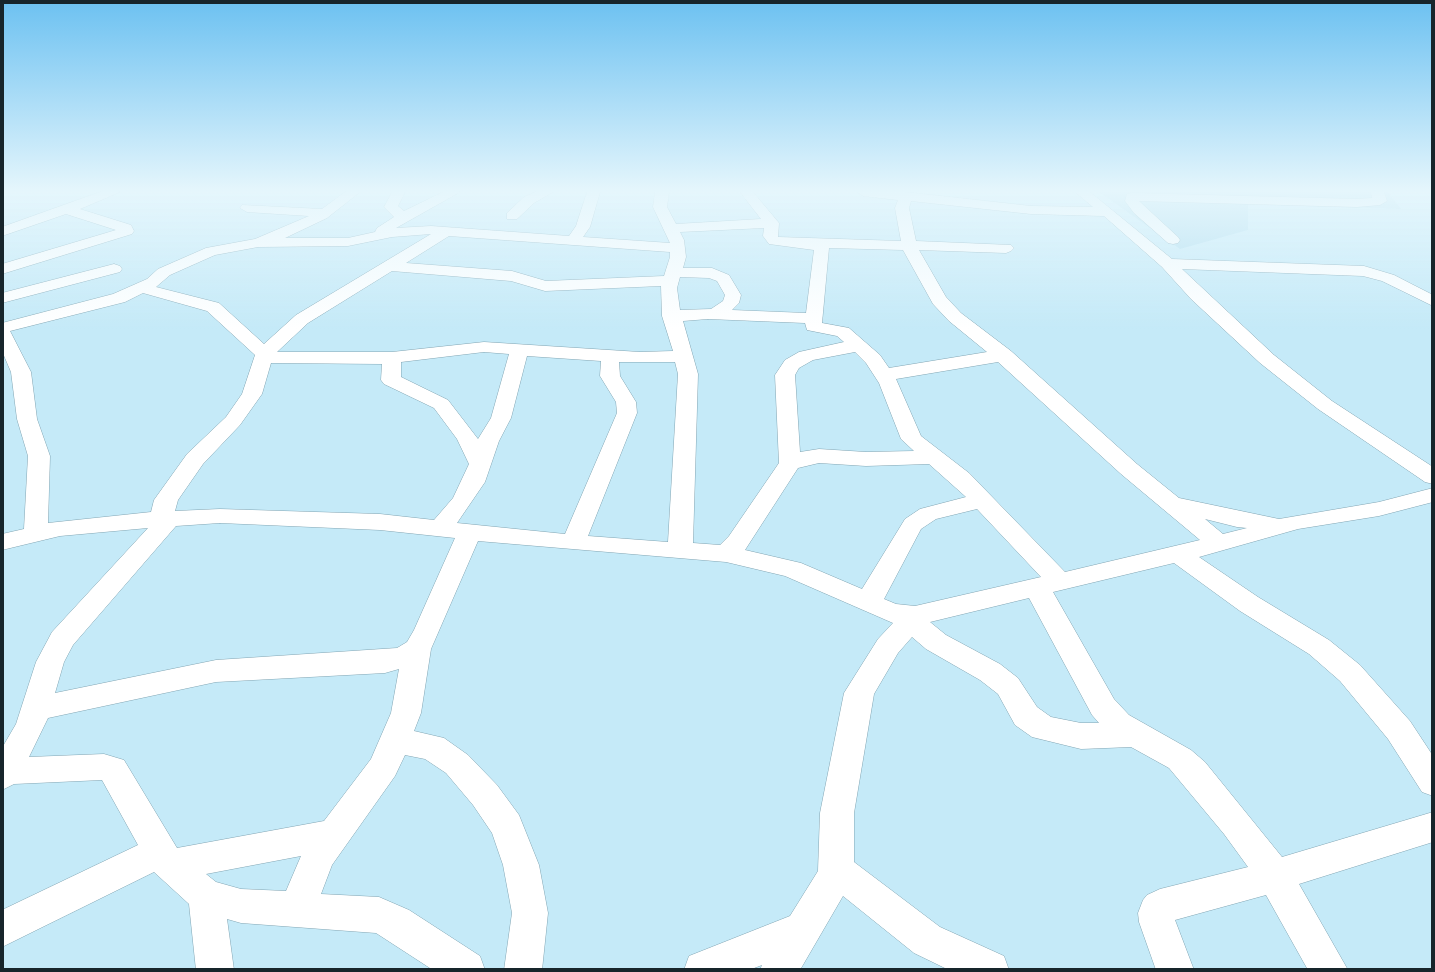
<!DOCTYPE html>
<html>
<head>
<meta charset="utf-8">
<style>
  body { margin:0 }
  #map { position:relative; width:1435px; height:972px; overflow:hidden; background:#c5eaf8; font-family:"Open Sans",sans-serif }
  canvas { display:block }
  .frame { position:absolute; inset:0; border:4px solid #17252b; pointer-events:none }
</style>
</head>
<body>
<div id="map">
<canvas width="1435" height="972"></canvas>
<div class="frame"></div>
</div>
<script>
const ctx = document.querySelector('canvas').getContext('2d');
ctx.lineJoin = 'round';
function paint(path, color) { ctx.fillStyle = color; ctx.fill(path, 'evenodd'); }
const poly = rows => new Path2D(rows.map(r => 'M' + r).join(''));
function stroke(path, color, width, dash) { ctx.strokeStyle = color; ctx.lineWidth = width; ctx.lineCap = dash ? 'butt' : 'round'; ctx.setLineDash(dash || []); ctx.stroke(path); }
const built = poly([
  [1099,192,1388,192,1401,209,1248,204,1248,230,1180,249]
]);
const minor = poly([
  [100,192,120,192,80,209,131,225,134,231,132,234,2,274,2,264,116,230,66,214,2,236,2,227,100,192],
  [345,192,360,192,327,218,285,238,348,238,375,232,377,228,394,217,384,207,392,192,405,192,398,206,404,211,443,192,460,192,396,228,431,226,569,236,576,226,587,192,600,192,590,227,583,237,670,243,653,207,655,192,669,192,667,207,676,224,761,219,740,192,753,192,779,223,778,237,901,241,895,208,898,200,863,196,857,192,905,192,1031,206,1093,207,1075,192,1090,192,1172,259,1364,266,1394,275,1433,295,1433,306,1382,281,1363,276,1182,269,1274,355,1332,401,1433,467,1433,484,1425,482,1318,409,1260,363,1191,299,1162,267,1104,216,1031,214,911,201,909,208,916,241,1011,245,1014,248,1011,251,1006,253,919,250,946,297,961,313,1011,351,1137,464,1179,498,1279,519,1379,502,1433,488,1433,502,1379,516,1298,529,1199,557,1258,597,1329,640,1360,665,1410,721,1433,756,1433,796,1422,792,1388,739,1340,681,1309,654,1240,611,1174,563,1053,592,1114,699,1129,715,1191,750,1205,762,1282,857,1433,812,1433,842,1299,884,1348,970,1308,970,1266,895,1175,920,1194,970,1156,970,1139,922,1138,913,1143,900,1147,895,1160,889,1248,867,1224,834,1169,768,1131,747,1081,749,1032,737,1015,725,998,694,980,680,926,649,912,637,898,653,874,694,854,813,854,862,940,927,1004,956,1009,970,949,970,914,953,843,896,800,970,760,970,762,965,749,970,684,970,689,956,790,916,818,871,820,813,844,693,878,639,893,623,785,576,726,562,478,541,431,649,421,713,414,731,444,738,468,755,497,785,519,815,539,865,548,913,542,970,504,970,512,913,503,865,492,833,473,805,446,773,425,759,405,755,395,776,332,865,321,894,379,897,409,910,480,956,485,970,433,970,376,933,241,923,227,919,234,970,196,970,189,904,154,872,2,947,2,910,138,845,102,780,14,784,2,790,2,748,16,724,36,662,52,632,148,528,60,536,2,550,2,534,24,529,28,456,17,419,11,372,2,351,2,323,113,294,147,279,158,269,206,248,255,239,309,216,247,212,240,208,242,205,322,209,345,192],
  [764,228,763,236,769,244,814,250,806,313,732,310,739,303,741,295,729,275,712,268,683,268,686,257,684,240,680,232,764,228],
  [431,234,296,315,264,344,219,303,156,287,170,275,215,255,258,247,348,246,392,237,431,234],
  [449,236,670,252,670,257,664,276,546,281,512,271,406,263,449,236],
  [829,248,903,250,933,304,949,321,987,352,889,368,880,355,849,328,822,323,829,248],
  [392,271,511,281,545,291,661,286,662,316,673,351,640,352,484,342,392,352,277,352,308,323,392,271],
  [680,277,709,278,717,281,725,295,723,301,711,309,680,310,677,288,680,277],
  [143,293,207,311,255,355,242,394,226,417,187,454,154,500,151,512,48,523,50,456,37,419,31,372,10,331,125,302,143,293],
  [708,319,805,323,807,330,837,336,844,342,799,352,785,360,775,375,779,463,729,536,720,545,693,543,698,374,683,321,708,319],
  [484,352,509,354,491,418,478,439,448,400,401,377,401,362,484,352],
  [855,352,866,363,879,383,901,439,914,451,866,452,819,449,800,452,795,375,799,368,813,360,855,352],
  [527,356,601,361,600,376,616,402,617,413,565,534,457,523,485,482,499,441,511,418,527,356],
  [619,362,675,362,678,374,668,542,588,536,637,413,636,402,620,376,619,362],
  [998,362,1121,474,1200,540,1065,572,969,473,921,436,896,379,998,362],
  [271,363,382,364,381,380,384,384,434,408,457,439,469,464,453,498,434,520,380,514,220,509,175,511,178,500,203,464,240,425,262,394,271,363],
  [819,463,866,466,929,464,966,497,920,509,905,519,862,589,801,563,745,550,798,468,819,463],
  [977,509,1041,577,915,606,896,604,884,599,921,529,936,519,977,509],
  [1205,519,1237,527,1247,528,1223,534,1205,519],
  [220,523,380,530,455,538,414,630,407,642,397,648,216,660,55,693,64,662,73,645,176,526,220,523],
  [1029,598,1092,715,1099,723,1081,723,1051,717,1037,707,1018,678,1000,664,946,635,930,622,1029,598],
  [399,669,391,713,371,759,324,821,177,848,124,760,104,754,29,757,48,718,216,682,385,673,399,669],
  [301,856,286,891,241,889,216,882,206,874,301,856],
  [535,192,553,192,534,203,517,219,507,219,507,213,524,197,535,192],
  [1371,192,1384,192,1387,201,1380,205,1357,207,1139,201,1178,237,1180,240,1178,243,1173,244,1168,243,1134,213,1125,201,1127,194,1132,193,1357,199,1372,198,1371,192],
  [114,264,120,266,122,269,120,272,2,303,2,293,114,264]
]);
paint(built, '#b0ddef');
stroke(minor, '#82a5b3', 1);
paint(minor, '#fff');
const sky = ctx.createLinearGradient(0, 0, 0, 329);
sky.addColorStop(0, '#6cc1f1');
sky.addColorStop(0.58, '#e5f6fc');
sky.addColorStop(1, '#e5f6fc00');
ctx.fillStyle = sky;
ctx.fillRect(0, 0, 1435, 329);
</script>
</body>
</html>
